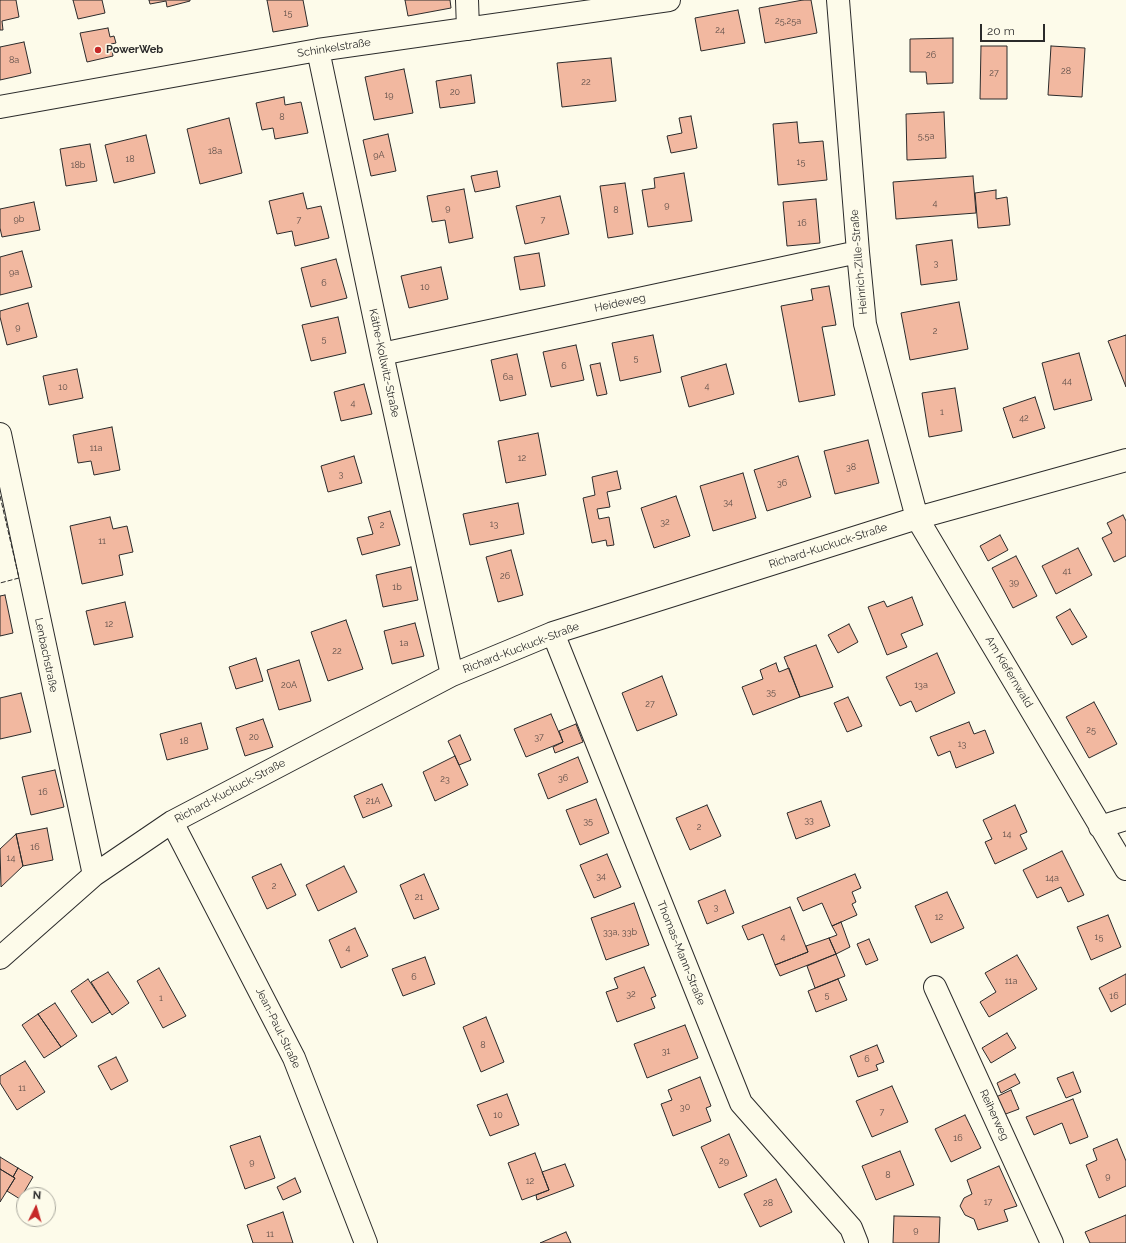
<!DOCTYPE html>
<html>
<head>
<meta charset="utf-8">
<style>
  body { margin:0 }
  #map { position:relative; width:1126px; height:1243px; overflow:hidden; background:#fdfbea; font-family:Raleway,sans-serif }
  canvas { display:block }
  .north { position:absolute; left:16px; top:1187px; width:40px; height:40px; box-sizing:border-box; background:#fdfbea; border:1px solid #a9a89e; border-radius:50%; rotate:5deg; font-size:11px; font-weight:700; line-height:16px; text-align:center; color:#2b2b2b }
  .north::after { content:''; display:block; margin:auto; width:14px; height:18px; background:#c62828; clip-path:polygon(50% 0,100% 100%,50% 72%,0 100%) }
  .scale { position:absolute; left:980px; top:24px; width:65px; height:18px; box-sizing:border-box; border:2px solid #2b2b2b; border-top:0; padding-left:5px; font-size:12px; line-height:14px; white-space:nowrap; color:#2b2b2b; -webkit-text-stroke:3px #fdfbea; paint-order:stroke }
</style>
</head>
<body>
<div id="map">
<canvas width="1126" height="1243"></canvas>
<div class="north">N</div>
<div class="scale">20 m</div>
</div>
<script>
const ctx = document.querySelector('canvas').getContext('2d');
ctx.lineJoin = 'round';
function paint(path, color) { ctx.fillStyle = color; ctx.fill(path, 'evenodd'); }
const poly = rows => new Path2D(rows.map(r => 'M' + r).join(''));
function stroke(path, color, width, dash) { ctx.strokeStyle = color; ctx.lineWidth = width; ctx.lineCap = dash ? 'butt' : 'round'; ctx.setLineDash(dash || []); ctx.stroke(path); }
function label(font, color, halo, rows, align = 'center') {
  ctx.font = font + ' Raleway,sans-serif'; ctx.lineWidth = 3; ctx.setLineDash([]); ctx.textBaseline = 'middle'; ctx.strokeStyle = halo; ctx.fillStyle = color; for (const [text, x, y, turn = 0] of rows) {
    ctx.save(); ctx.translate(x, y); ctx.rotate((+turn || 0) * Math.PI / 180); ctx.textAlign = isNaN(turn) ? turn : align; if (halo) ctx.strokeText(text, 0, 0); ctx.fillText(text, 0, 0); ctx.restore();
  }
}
const building = poly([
  [0,0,16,0,19,17,2,21,3,30,0,30,0,0],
  [73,0,102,0,105,13,78,19,73,0],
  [149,0,190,0,190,1,167,7,166,1,150,4,149,0],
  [267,0,303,0,308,26,273,32,267,0],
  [405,0,450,0,451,8,408,16,405,0],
  [803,0,811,0,817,33,765,43,759,8,803,0],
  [738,10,745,43,701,51,695,18,738,10],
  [108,28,110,37,114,36,116,43,111,44,113,56,87,62,80,33,108,28],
  [953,38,953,83,927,84,926,72,910,72,910,39,953,38],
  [24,42,31,73,0,80,0,47,24,42],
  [981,46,1007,46,1007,99,980,99,981,46],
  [1051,46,1085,48,1082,97,1048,95,1051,46],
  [611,58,616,101,562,107,557,63,611,58],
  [404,69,413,113,374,120,365,77,404,69],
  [471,75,475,103,440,108,436,81,471,75],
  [284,97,285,105,301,102,308,133,275,139,273,128,262,130,256,103,284,97],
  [944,112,946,158,907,160,906,114,944,112],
  [691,116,697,148,671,153,667,136,682,133,679,118,691,116],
  [229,118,242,173,200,184,187,129,229,118],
  [797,122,799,143,823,141,827,180,778,185,773,124,797,122],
  [388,134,396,171,371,176,363,140,388,134],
  [146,135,155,173,114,183,105,145,146,135],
  [90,144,97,181,66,186,60,149,90,144],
  [497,171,500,187,475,192,471,176,497,171],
  [684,173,692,221,648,227,642,190,655,188,654,178,684,173],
  [973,176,976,213,896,219,893,182,973,176],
  [625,183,633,234,608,238,600,186,625,183],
  [464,189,473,238,449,243,445,220,432,222,427,196,464,189],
  [996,190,996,199,1007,197,1010,225,978,228,975,193,996,190],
  [303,193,307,209,321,206,329,238,295,246,292,231,277,234,269,201,303,193],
  [560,196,569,234,525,244,516,206,560,196],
  [816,199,820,243,787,246,783,202,816,199],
  [34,202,40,230,2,237,0,228,0,209,34,202],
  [952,240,957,280,921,285,916,245,952,240],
  [22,251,32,287,0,295,0,257,22,251],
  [539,253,545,286,520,290,514,257,539,253],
  [336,259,347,298,311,307,301,268,336,259],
  [441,267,448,299,409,308,401,276,441,267],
  [829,286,836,325,822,327,835,395,799,402,781,306,813,300,811,289,829,286],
  [959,302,968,349,910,360,901,313,959,302],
  [28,303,37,337,7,345,0,317,0,311,28,303],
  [338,317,346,353,311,361,302,325,338,317],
  [653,335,661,372,620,381,612,343,653,335],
  [1126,335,1126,387,1108,341,1126,335],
  [576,345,584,380,551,387,543,352,576,345],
  [1079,353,1092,400,1054,410,1042,363,1079,353],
  [517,354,526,395,500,401,491,360,517,354],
  [600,363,607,394,597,396,590,365,600,363],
  [726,364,734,394,689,407,681,377,726,364],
  [77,369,83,398,49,405,43,376,77,369],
  [364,384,372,414,341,421,334,392,364,384],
  [955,388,962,431,929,437,922,393,955,388],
  [1035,397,1045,428,1013,438,1003,408,1035,397],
  [112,427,120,470,94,475,91,461,78,463,73,435,112,427],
  [538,433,546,475,506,483,498,441,538,433],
  [868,440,879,483,835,494,824,451,868,440],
  [354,456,362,483,328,492,321,466,354,456],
  [798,456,811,497,767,511,754,470,798,456],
  [617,471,621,489,607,492,610,507,597,509,599,519,609,517,614,545,607,546,606,540,592,543,583,498,595,495,592,477,617,471],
  [743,473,756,518,713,531,700,486,743,473],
  [676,496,690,536,654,548,641,508,676,496],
  [518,503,524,534,470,545,463,514,518,503],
  [390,511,400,545,362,555,357,538,373,534,368,517,390,511],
  [1123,515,1126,521,1126,556,1114,562,1102,538,1112,533,1107,523,1123,515],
  [110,517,113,529,127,526,133,552,119,555,123,575,82,584,70,526,110,517],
  [1000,535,1008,550,988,561,980,546,1000,535],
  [1078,548,1092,575,1056,594,1042,566,1078,548],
  [511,550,523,595,498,602,486,557,511,550],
  [1016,556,1037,596,1013,608,992,568,1016,556],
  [411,567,418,600,383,607,376,575,411,567],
  [5,595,13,633,0,636,0,596,5,595],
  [912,597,923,625,901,634,907,647,887,655,868,607,884,601,887,607,912,597],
  [125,602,133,637,94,645,86,611,125,602],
  [1070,609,1087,637,1072,645,1056,617,1070,609],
  [346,620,363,669,328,681,311,632,346,620],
  [415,623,424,656,392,664,384,631,415,623],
  [849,624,858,642,838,653,828,635,849,624],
  [816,645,833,687,800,697,784,657,816,645],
  [937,653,955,693,916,712,911,701,900,706,886,677,937,653],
  [256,658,263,681,236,689,229,667,256,658],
  [299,660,311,701,279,710,267,670,299,660],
  [776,663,779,672,789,668,800,697,753,715,742,687,763,679,760,670,776,663],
  [662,676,677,715,637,731,622,693,662,676],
  [21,693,31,732,0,739,0,698,21,693],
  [848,697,862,726,847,732,834,703,848,697],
  [1094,702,1117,744,1089,758,1066,717,1094,702],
  [551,714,563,742,526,757,514,729,551,714],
  [263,719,273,747,245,756,236,728,263,719],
  [969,722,974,734,985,730,994,753,956,768,950,751,938,756,930,737,969,722],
  [201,723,208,749,167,760,160,734,201,723],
  [576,724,583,742,555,753,553,747,563,742,559,731,576,724],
  [460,735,471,760,459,765,448,741,460,735],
  [455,756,468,785,435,801,423,772,455,756],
  [578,757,588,782,548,799,538,774,578,757],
  [55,770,64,807,31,815,22,777,55,770],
  [382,784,392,806,363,818,354,796,382,784],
  [596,799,609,833,580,845,566,810,596,799],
  [821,801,830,826,796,839,787,813,821,801],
  [707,805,721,836,690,850,676,818,707,805],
  [1015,805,1027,832,1020,835,1027,849,995,864,985,842,992,839,983,820,1015,805],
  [47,828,53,860,23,866,16,834,47,828],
  [16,834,23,866,1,887,0,849,16,834],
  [1062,851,1084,895,1068,902,1061,887,1037,898,1023,870,1062,851],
  [607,854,621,887,594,898,580,865,607,854],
  [281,864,296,895,267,909,252,877,281,864],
  [344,866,357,892,318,911,306,885,344,866],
  [424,874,439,909,414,919,400,885,424,874],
  [855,874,861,888,852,892,856,902,852,904,857,915,832,926,822,903,803,911,797,898,855,874],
  [725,890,734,913,707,924,698,901,725,890],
  [947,892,964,928,931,943,915,906,947,892],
  [634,903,649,945,606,960,591,918,634,903],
  [790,907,808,952,775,965,763,934,748,940,742,926,790,907],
  [1108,915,1121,947,1091,960,1077,927,1108,915],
  [841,922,850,947,836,954,829,938,837,935,832,926,841,922],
  [355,928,368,956,341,968,329,940,355,928],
  [829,938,836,954,780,976,775,965,808,952,806,946,829,938],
  [869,939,878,960,866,965,857,944,869,939],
  [836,954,845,976,815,988,807,966,836,954],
  [1017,955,1037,989,989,1017,980,1002,996,992,985,973,1017,955],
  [425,957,435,984,403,996,392,969,425,957],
  [644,967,656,996,651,998,655,1008,617,1022,606,992,618,988,614,978,644,967],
  [159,968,186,1016,163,1028,137,981,159,968],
  [108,972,129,1003,112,1015,91,982,108,972],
  [1126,974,1126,1004,1111,1012,1099,988,1126,974],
  [88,979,110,1012,92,1023,71,991,88,979],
  [838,979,847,1000,816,1012,808,991,838,979],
  [55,1003,77,1036,61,1047,38,1014,55,1003],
  [38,1014,61,1047,44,1058,22,1025,38,1014],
  [486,1017,504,1062,481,1072,463,1027,486,1017],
  [685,1025,698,1058,647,1078,634,1044,685,1025],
  [1007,1033,1016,1048,991,1063,982,1048,1007,1033],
  [877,1045,884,1062,876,1065,878,1070,858,1077,850,1056,877,1045],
  [116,1057,128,1081,111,1090,98,1066,116,1057],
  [25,1061,45,1092,17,1110,0,1083,0,1076,25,1061],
  [1073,1072,1081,1092,1066,1098,1057,1078,1073,1072],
  [1015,1074,1020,1083,1001,1093,997,1083,1015,1074],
  [700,1077,711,1106,706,1108,711,1121,673,1136,661,1104,672,1100,668,1090,700,1077],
  [892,1086,908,1122,872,1137,856,1101,892,1086],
  [1011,1090,1019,1109,1003,1115,996,1097,1011,1090],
  [507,1094,519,1125,490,1136,477,1105,507,1094],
  [1073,1099,1088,1137,1070,1144,1062,1123,1034,1135,1026,1117,1073,1099],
  [965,1115,981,1148,951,1162,935,1129,965,1115],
  [729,1134,747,1176,719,1188,701,1147,729,1134],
  [260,1136,275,1178,245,1189,230,1146,260,1136],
  [1117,1139,1126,1161,1126,1186,1099,1198,1086,1165,1097,1160,1093,1149,1117,1139],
  [900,1151,914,1185,876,1200,862,1166,900,1151],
  [535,1153,549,1190,522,1200,508,1163,535,1153],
  [0,1157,18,1168,13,1177,0,1169,0,1157],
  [565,1164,574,1186,537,1200,536,1195,549,1190,542,1172,565,1164],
  [999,1166,1017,1206,1004,1210,1008,1221,978,1230,974,1219,965,1215,960,1206,964,1198,972,1194,967,1180,999,1166],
  [18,1168,33,1177,20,1199,7,1191,15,1178,13,1177,18,1168],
  [0,1169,15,1178,0,1202,0,1169],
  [295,1178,301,1192,283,1200,277,1187,295,1178],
  [776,1179,792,1212,760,1227,744,1194,776,1179],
  [283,1212,293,1243,253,1243,247,1225,283,1212],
  [1126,1215,1126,1243,1090,1243,1085,1232,1126,1215],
  [894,1216,940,1217,939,1243,893,1243,894,1216],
  [566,1232,571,1243,540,1243,566,1232]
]);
const minor = poly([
  [467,0,468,29],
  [838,0,858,252,865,324,917,518,1126,869],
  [318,50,382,354,452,675],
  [0,107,318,50,669,0],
  [382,354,858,252],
  [0,434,94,875],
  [553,633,741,1103,851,1228,857,1243],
  [172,822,294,1058,366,1243],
  [1100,827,1126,819],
  [0,958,94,875,172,822,452,675,553,633,917,518,1126,460],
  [935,987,1052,1243]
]);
const fence = poly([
  [0,496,19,578,0,583]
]);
const markers = [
  [98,50,4,"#c62828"]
];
const numberNames = [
  ["15",288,13],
  ["25,25a",788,21],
  ["24",720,30],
  ["26",931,55],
  ["8a",14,60],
  ["28",1066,71],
  ["27",994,73],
  ["22",586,82],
  ["20",455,92],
  ["19",389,95],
  ["8",282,117],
  ["5,5a",926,136],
  ["18a",215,151],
  ["9A",379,155],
  ["18",130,159],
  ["15",801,162],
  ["18b",78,165],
  ["4",935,203],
  ["9",667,205],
  ["9",448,208],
  ["8",616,210],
  ["9b",19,219],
  ["7",299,220],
  ["7",543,220],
  ["16",802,223],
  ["3",936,263],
  ["9a",14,272],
  ["6",324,283],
  ["10",425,287],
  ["9",18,327],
  ["2",935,331],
  ["5",324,339],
  ["5",636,358],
  ["6",564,366],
  ["6a",508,377],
  ["44",1067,381],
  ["4",707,386],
  ["10",63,387],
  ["4",353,403],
  ["1",942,412],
  ["42",1024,418],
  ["11a",96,448],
  ["12",522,458],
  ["38",851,467],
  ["3",341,474],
  ["36",782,483],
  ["34",728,502],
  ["32",665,522],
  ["13",494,524],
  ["2",382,525],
  ["11",102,541],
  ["41",1067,571],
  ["26",505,576],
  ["39",1014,582],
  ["1b",397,587],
  ["12",109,624],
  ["1a",404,643],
  ["22",337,651],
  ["20A",289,685],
  ["13a",921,685],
  ["35",771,692],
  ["27",650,704],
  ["25",1091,730],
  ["20",254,737],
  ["37",539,737],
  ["18",184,741],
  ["13",962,744],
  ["36",563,778],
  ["23",445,779],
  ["16",43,792],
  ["21A",373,801],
  ["33",809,820],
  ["35",588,821],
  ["2",699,827],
  ["14",1007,834],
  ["16",35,847],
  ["14",11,858],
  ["34",601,876],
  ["14a",1052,878],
  ["2",274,886],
  ["21",419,897],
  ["3",716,907],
  ["12",939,917],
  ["33a, 33b",620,932],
  ["4",783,937],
  ["15",1099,937],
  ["4",348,948],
  ["6",414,977],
  ["11a",1011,981],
  ["32",631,994],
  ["5",827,995],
  ["16",1114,996],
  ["1",161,998],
  ["8",483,1045],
  ["31",666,1051],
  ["6",867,1059],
  ["11",22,1088],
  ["30",685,1107],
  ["7",882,1112],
  ["10",498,1115],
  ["16",958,1138],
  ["29",724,1161],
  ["9",252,1162],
  ["8",888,1175],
  ["9",1108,1176],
  ["12",530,1181],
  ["17",988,1202],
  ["28",768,1203],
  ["9",916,1230],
  ["11",270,1234]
];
const streetNames = [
  ["Schinkelstraße",334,48,-9],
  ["Heinrich-Zille-Straße",859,262,-95],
  ["Heideweg",620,303,-12],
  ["Käthe-Kollwitz-Straße",384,363,78],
  ["Richard-Kuckuck-Straße",828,546,-18],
  ["Richard-Kuckuck-Straße",521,648,-21],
  ["Lenbachstraße",46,655,78],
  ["Am Kiefernwald",1009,672,59],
  ["Richard-Kuckuck-Straße",230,791,-28],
  ["Thomas-Mann-Straße",681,953,68],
  ["Jean-Paul-Straße",278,1028,64],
  ["Reiherweg",994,1115,65]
];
const poiNames = [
  ["PowerWeb",106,50]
];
paint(building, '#f2b8a0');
stroke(building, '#2b2b2b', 1);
stroke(minor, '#2b2b2b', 24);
stroke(minor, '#fdfbea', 22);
stroke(fence, '#2b2b2b', 1, [5, 2]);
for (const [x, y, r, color] of markers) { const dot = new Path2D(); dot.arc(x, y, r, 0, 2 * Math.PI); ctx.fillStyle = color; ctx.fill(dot); stroke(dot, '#fdfbea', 1.5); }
label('9px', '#5d4e48', null, numberNames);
label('11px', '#2b2b2b', '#fdfbea', streetNames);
label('bold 11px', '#2b2b2b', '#fdfbea', poiNames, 'left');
</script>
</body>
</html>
